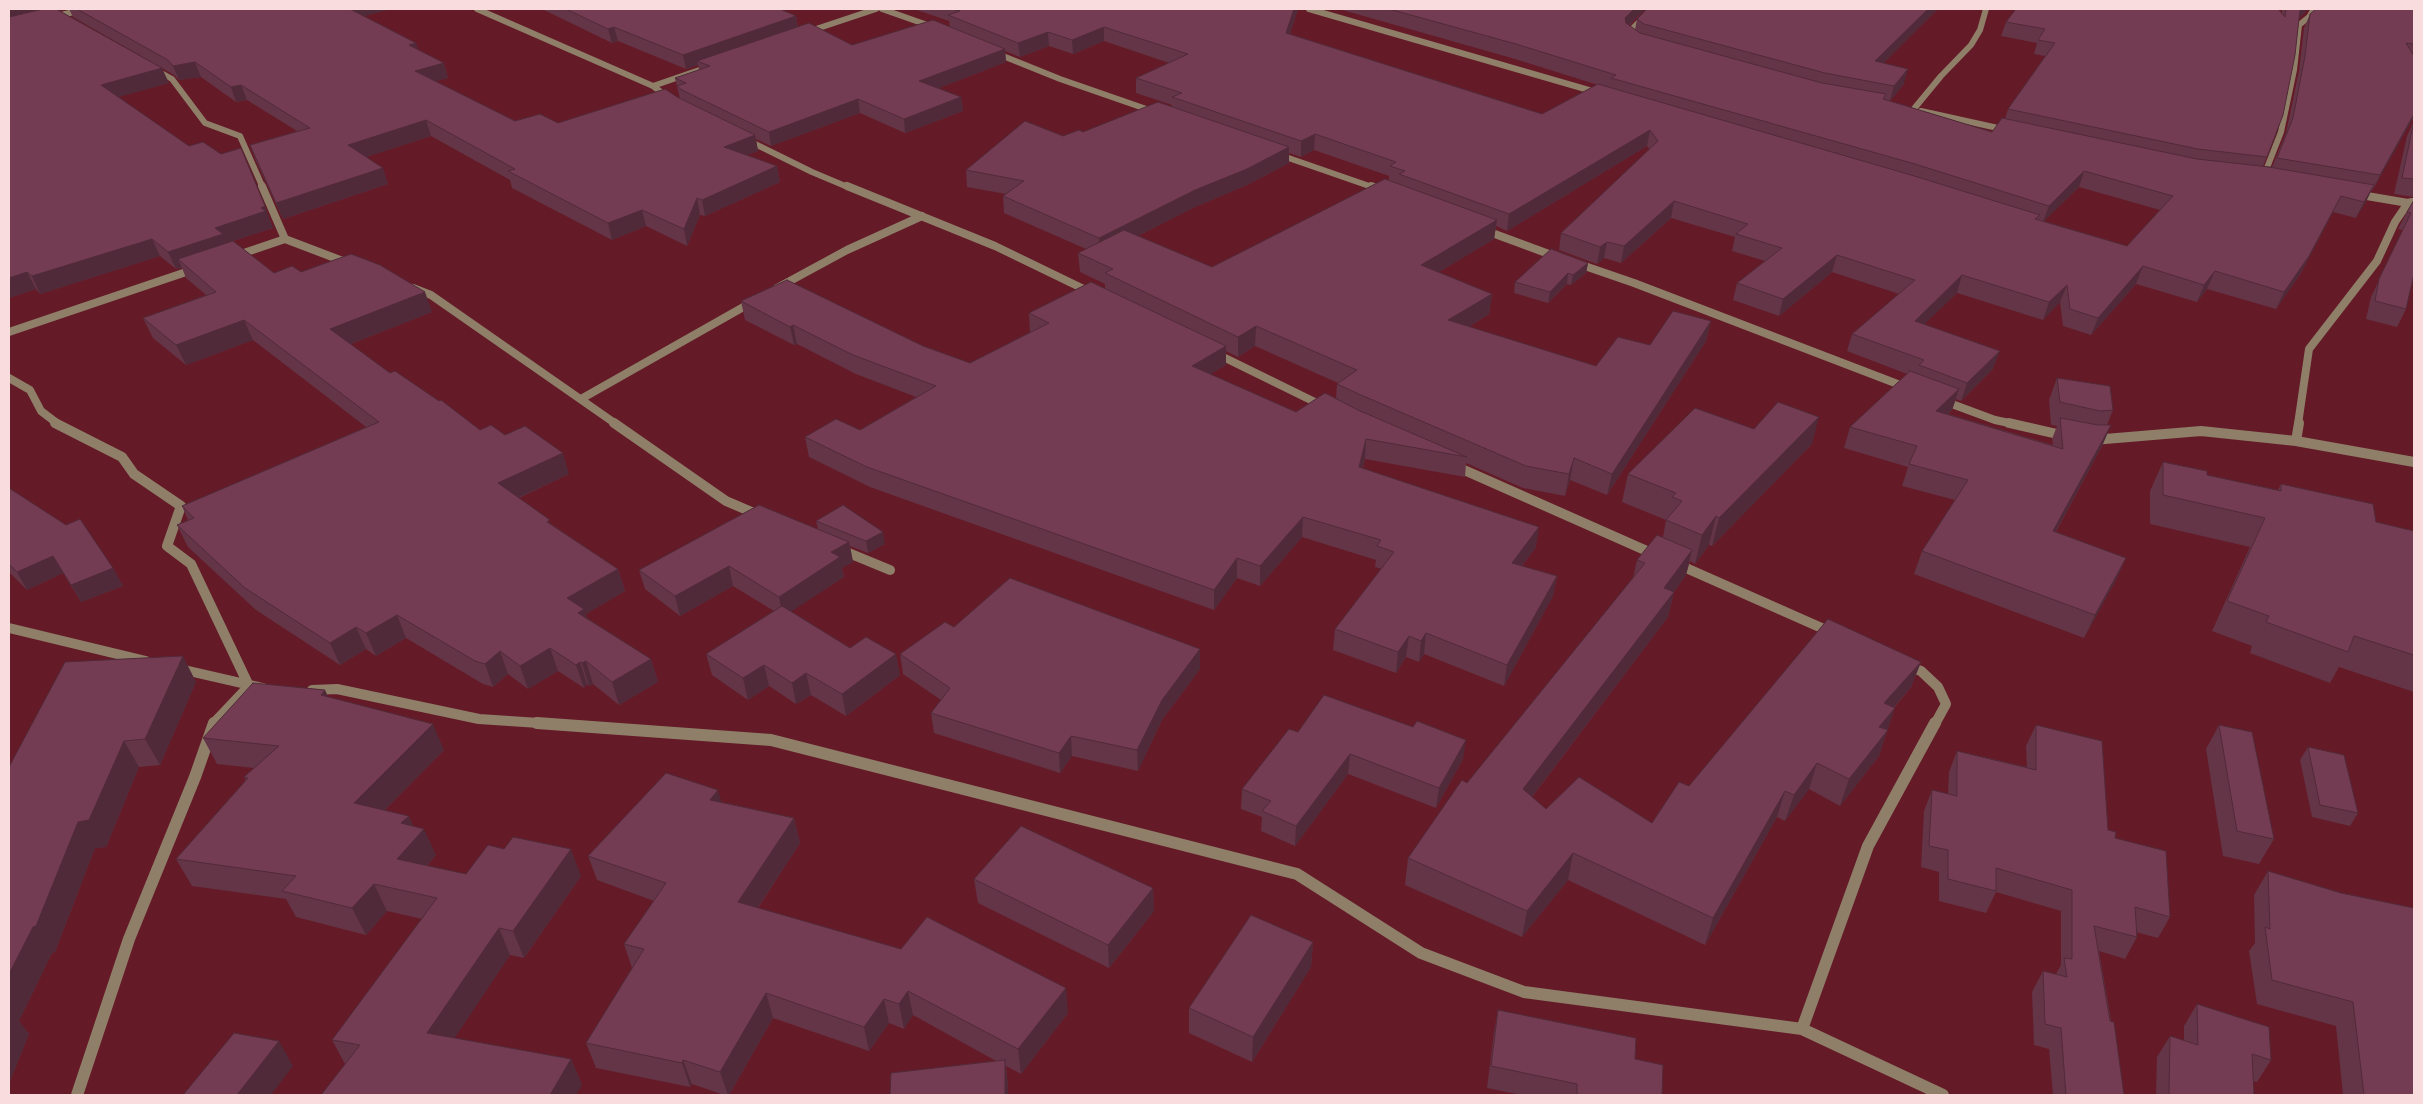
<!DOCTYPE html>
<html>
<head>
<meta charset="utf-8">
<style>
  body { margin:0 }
  #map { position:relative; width:2423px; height:1104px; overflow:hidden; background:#641b27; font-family:"Roboto Condensed",sans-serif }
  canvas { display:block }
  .frame { position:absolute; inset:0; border:10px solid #f9ddde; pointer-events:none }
</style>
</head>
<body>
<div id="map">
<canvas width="2423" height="1104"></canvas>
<div class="frame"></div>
</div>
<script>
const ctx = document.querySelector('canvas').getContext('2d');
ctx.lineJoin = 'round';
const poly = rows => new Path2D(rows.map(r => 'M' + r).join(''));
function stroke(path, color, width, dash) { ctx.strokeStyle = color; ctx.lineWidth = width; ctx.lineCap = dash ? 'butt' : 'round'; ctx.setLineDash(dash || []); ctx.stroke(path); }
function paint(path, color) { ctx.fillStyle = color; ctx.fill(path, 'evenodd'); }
const minorFar3 = poly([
  [477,9,653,86,670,99],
  [882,9,936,28],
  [1309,9,1599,93],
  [53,17,86,9],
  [807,32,876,9],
  [1631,38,1627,34,1652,9],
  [993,52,1060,79,1155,112],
  [154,69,172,79,205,123,240,136,263,188],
  [653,86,711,66],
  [1913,110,1941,76,1971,45,1980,30,1986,9],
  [1921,111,2007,130],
  [747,140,812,172,850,188],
  [1277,154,1375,188],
  [2263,178,2281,132,2294,70,2299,25,2309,17,2314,9]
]);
const minorFar2 = poly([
  [262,186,285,239,348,263],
  [847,186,995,246,1092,293],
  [1371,186,1382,190],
  [2355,194,2414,204],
  [1484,230,1557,257],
  [235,256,285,239],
  [1576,263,1634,283,1908,388],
  [413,288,431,295,616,424],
  [777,288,847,250,922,216],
  [9,332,195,269],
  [1215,353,1323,406],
  [9,378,30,390,41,411,58,424],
  [581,399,754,301],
  [1941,400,1995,420,2014,424],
  [2298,424,2309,349,2377,261,2395,222,2408,203,2412,202]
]);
const minorFar1 = poly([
  [55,423,122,457,134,474,181,506,167,546,191,564,249,686],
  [614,423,726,501,761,516],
  [2009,423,2066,436],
  [2093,440,2201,431,2296,441,2414,462],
  [2296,441,2299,423],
  [1455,466,1656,555],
  [839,549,890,570],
  [1677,564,1833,633],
  [9,628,146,661],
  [1905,665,1921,671,1938,687,1946,704,1935,724],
  [180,669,263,688],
  [312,690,337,689,479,719,554,724],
  [213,724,249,686]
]);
const minor = poly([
  [537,723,771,740,1297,874,1421,953,1524,992,1802,1029,1943,1095],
  [1802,1029,1868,846,1935,723],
  [77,1095,129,939,195,777,214,723]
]);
const wall = poly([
  [9,9,65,9,59,10,169,83,118,97,272,223,271,223,273,228,233,241,274,273,301,272,432,312,351,344,390,373,480,430,505,435,569,474,519,498,551,524,618,569,625,591,586,614,587,618,651,659,658,682,619,705,593,684,589,686,587,684,584,688,558,671,528,689,508,674,493,687,483,684,406,638,376,656,366,649,340,665,256,610,188,547,177,525,188,520,182,506,366,427,253,340,186,365,153,338,143,318,206,295,186,278,182,268,176,269,160,256,40,294,36,289,9,298],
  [69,9,391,9,364,16,418,50,444,63,448,78,435,81,515,121,558,123,677,97,680,99,675,78,699,70,698,65,686,69,618,41,612,43,542,9,780,9,796,16,798,27,852,45,950,27,949,21,914,9,1298,9,1290,34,1542,114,1598,85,1515,59,1339,9,1645,9,1629,26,1635,30,1637,19,1938,9,1883,63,1904,84,1890,101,1992,132,2005,119,2008,109,2045,56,2034,54,2037,43,2001,36,2006,22,2282,13,2282,9,2308,9,2299,18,2267,157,2263,166,2272,167,2286,133,2299,71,2304,28,2310,14,2414,9,2414,197,2394,194,2407,136,2414,121,2412,120,2372,191,2371,190,2356,218,2333,212,2301,273,2276,309,2207,289,2197,302,2136,284,2091,335,2063,326,2060,302,2043,320,1957,293,1924,324,1993,369,1961,401,1956,399,1952,410,1948,414,2053,445,2052,439,2057,426,2051,425,2049,400,2057,378,2113,410,2107,425,2111,425,2102,446,2056,532,2126,558,2116,580,2084,638,1914,574,1922,551,1955,500,1902,486,1908,467,1844,448,1850,427,1907,374,1847,351,1852,334,1899,294,1832,272,1779,316,1733,300,1737,283,1765,261,1732,251,1735,237,1671,218,1621,263,1604,258,1597,264,1559,250,1561,233,1650,150,1647,146,1507,231,1496,226,1494,239,1439,272,1492,294,1489,314,1469,327,1596,366,1711,321,1706,341,1607,495,1570,480,1565,496,1523,488,1466,463,1465,477,1365,459,1363,468,1536,547,1522,566,1557,576,1553,596,1504,686,1424,654,1419,662,1406,657,1396,673,1333,650,1335,629,1382,569,1375,567,1376,560,1302,537,1260,586,1237,578,1214,610,870,487,809,457,805,437,860,430,916,397,856,374,797,344,794,345,745,320,741,301,923,346,970,363,1030,332,1029,313,1105,288,1105,284,1080,272,1078,253,1086,249,1004,213,1003,196,1006,194,967,187,966,170,1063,136,1083,132,1172,107,1172,105,1136,93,1136,78,1169,63,1104,41,1073,54,1049,46,1020,57,1005,51,1006,62,939,88,961,97,963,111,905,133,860,113,771,146,756,139,758,151,747,155,777,166,780,182,705,216,700,215,687,246,646,226,612,240,512,188,510,180,431,136,366,157,388,184,283,219,256,161,250,145,297,131,247,100,236,102,201,77,179,80,174,75,73,17],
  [1314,150,1389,176,1389,180,1212,267,1138,236,1195,207,1247,185,1289,163,1289,153,1301,157],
  [2079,187,2160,210,2127,246,2044,221],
  [1255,346,1338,383,1337,384,1336,399,1296,412,1210,374,1226,365,1226,351,1238,357],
  [2414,200,2413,278,2406,309,2397,327,2366,319,2371,297,2403,230,2398,229,2409,208],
  [1588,263,1586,273,1571,285,1567,284,1548,303,1514,293,1515,282],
  [1754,429,1812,444,1712,546,1709,545,1695,564,1690,561,1686,575,1674,592,1668,617,1532,797,1546,809,1652,823,1689,786,1921,662,1911,687,1894,708,1879,756,1840,806,1809,789,1785,821,1777,817,1705,945,1568,880,1522,937,1405,885,1408,858,1467,783,1633,578,1637,560,1663,537,1666,520,1622,502,1628,474],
  [2163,462,2207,475,2278,490,2281,484,2376,522,2414,531,2414,692,2339,667,2330,683,2250,653,2252,646,2212,631,2250,547,2150,524,2150,491],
  [9,488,113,568,123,586,81,602,63,573,27,590,9,572],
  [816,521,885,544,868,553,850,546,853,562,842,568,844,577,791,611,850,648,900,675,846,716,811,695,796,704,769,686,748,700,712,675,706,654,774,611,733,586,680,616,645,589,639,570,818,529],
  [954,627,1200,669,1162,720,1138,771,1072,756,1060,773,934,733,931,713,941,700,903,674,900,654],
  [196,682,160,765,139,767,106,847,95,848,55,952,52,953,19,1021,29,1034,9,1084,9,767],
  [329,697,444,750,385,810,413,826,436,855,427,866,466,874,581,876,524,958,510,955,454,1038,571,1059,582,1085,345,1064,332,1040,422,919,387,911,366,935,296,917,286,899,192,886,176,859,246,780,244,777,254,768,217,764,203,738],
  [2036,725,2108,830,2115,838,2170,917,2158,938,2136,932,2137,937,2125,959,2099,951,2124,1095,2053,1095,2049,1049,2034,1045,2032,992,2043,971,2056,974,2061,965,2061,911,1996,892,1986,913,1939,901,1939,872,1921,867,1924,811,1932,790,1948,794,1949,772,1957,751,2027,767,2026,746],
  [2219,725,2274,839,2259,864,2223,856,2206,749],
  [1298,732,1463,759,1436,808,1348,774,1295,846,1261,831,1262,817,1241,809,1242,789],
  [2308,747,2358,813,2350,826,2312,817,2300,760],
  [721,802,794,818,800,843,758,908,1068,1013,1021,1074,1006,1066,1008,1084,1008,1095,890,1095,996,1061,913,1015,904,1029,889,1023,869,1051,773,1018,729,1095,724,1095,692,1084,690,1087,596,1068,586,1043,632,968,624,944,654,901,597,880,588,856],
  [2268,871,2414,1095,2343,1095,2336,1026,2257,1004,2249,951,2255,943,2254,895],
  [974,879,1153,888,1154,911,1109,968,978,903],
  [1313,942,1311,967,1252,1062,1189,1033,1189,1008],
  [2197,1004,2271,1060,2257,1082,2253,1081,2254,1095,2156,1095,2157,1057,2170,1036,2184,1040,2184,1026],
  [1498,1010,1635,1059,1662,1095,1522,1095,1487,1088,1494,1032]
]);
const shadedWall = poly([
  [9,9,65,9,9,22],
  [346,9,391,9,349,20],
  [1294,9,1298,9,1286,47,1286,33],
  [1634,9,1645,9,1622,32,1625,18],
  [1928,9,1938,9,1871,76,1875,61],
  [2301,9,2308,9,2294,24,2300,10],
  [796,16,798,31,697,61,698,65,686,69,683,55],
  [614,27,618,41,612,43,608,29],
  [1104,27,1104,41,1073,54,1072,40],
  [1048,32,1049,46,1020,57,1018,43],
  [416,43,421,58,409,45],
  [1005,49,1006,62,921,95,919,81],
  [195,62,201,77,179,80,173,66],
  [444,63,448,78,420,86,415,71],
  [162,68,169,83,108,100,101,85],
  [1908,69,1904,84,1890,101,1894,86],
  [241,85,247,100,236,102,231,87],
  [961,97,963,111,905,133,904,119],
  [858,99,860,113,771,146,769,132],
  [2414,114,2412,120,2372,191,2380,175],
  [426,120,431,136,354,161,348,145],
  [1650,130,1647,146,1507,231,1509,214],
  [1315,134,1314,150,1301,157,1301,141],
  [755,135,758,151,727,163,724,147],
  [1289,147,1289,163,1247,185,1195,207,1100,255,1099,238,1195,190],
  [777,166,780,182,705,216,702,200],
  [383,168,388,184,283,219,276,203],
  [2084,171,2079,187,2043,222,2049,206],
  [2374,185,2366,202,2356,218,2364,202],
  [2341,196,2333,212,2301,273,2276,309,2284,292],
  [697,198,700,215,687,246,684,229],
  [1674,201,1671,218,1621,263,1624,246],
  [265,206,273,228,178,259,182,268,176,269,168,252,215,228],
  [642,210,646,226,612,240,608,223],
  [1497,220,1494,239,1419,284,1421,265],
  [152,239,160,256,40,294,32,276],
  [1607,242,1604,258,1597,264,1600,247],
  [1837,255,1832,272,1779,316,1783,299],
  [1588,263,1586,273,1571,285,1573,275],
  [2143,266,2136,284,2091,335,2098,318],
  [2215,271,2207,289,2197,302,2204,285],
  [27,272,36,289,9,298,9,278],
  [1568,273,1567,284,1548,303,1550,292],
  [1962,275,1957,293,1909,339,1915,321],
  [2067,285,2060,302,2043,320,2049,302],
  [425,292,432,312,338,349,330,329],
  [1492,294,1489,314,1446,341,1448,320],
  [244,320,253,340,186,365,176,345],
  [1711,321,1706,341,1607,495,1612,474],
  [793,325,797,344,794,345,790,327],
  [1256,326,1255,346,1238,357,1238,337],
  [1226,346,1226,365,1192,385,1192,366],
  [2000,351,1993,369,1961,401,1967,383],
  [1959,389,1952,410,1929,432,1936,411],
  [1819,417,1812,444,1712,546,1719,518],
  [2111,425,2102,446,2044,553,2053,531],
  [1366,439,1365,459,1358,486,1359,467],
  [563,453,569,474,505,504,498,483],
  [1574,458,1570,480,1565,496,1569,474],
  [1716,516,1709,545,1695,564,1702,535],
  [1303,517,1302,537,1260,586,1260,566],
  [1539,527,1536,547,1509,583,1512,563],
  [883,532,885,544,868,553,866,541],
  [849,542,853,562,842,568,844,577,783,617,779,597,831,552],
  [1692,550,1686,575,1664,606,1674,592,1668,617,1518,815,1523,789,1664,588],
  [53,556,63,573,27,590,17,572],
  [1237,558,1237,578,1214,610,1214,590],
  [2126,558,2116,580,2084,638,2095,615],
  [729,566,733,586,680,616,675,596],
  [113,568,123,586,81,602,71,585],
  [618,569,625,591,586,614,591,632,567,598],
  [1557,576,1553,596,1504,686,1507,665],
  [397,615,406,638,376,656,366,633],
  [356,627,366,649,340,665,330,643],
  [1426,633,1424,654,1419,662,1421,641],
  [1409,636,1406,657,1396,673,1398,652],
  [550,648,558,671,528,689,520,666],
  [1200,649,1200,669,1162,720,1138,771,1137,750,1162,700],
  [500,651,508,674,493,687,485,664],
  [896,654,900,675,846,716,842,694],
  [183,656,196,682,160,765,145,739],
  [651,659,658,682,619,705,612,682],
  [586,661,593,684,589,686,582,663],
  [580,662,587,684,584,688,576,665],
  [1921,662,1911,687,1875,729,1884,703],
  [764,665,769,686,748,700,743,678],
  [806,673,811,695,796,704,792,683],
  [325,690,337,716,321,695],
  [1895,708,1879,756,1840,806,1849,779,1879,727],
  [433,724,444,750,366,829,354,803],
  [1071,736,1072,756,1060,773,1059,753],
  [1466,740,1463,759,1436,808,1439,788],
  [124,741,139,767,106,847,95,848,55,952,52,953,19,1021,29,1034,9,1084,9,974,78,822],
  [1350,754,1348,774,1295,846,1296,826],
  [1817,763,1809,789,1785,821,1794,795],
  [718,790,725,815,710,800],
  [1785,791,1777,817,1705,945,1713,918],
  [409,816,418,836,424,829,436,855,409,886,397,859,401,823],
  [794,818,800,843,745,927,738,902],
  [571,849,581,876,524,958,513,931],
  [1573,853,1568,880,1522,937,1527,911],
  [374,884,387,911,366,935,352,908],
  [1153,888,1154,911,1109,968,1108,945],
  [499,928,510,955,440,1060,427,1033],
  [1313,942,1311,967,1252,1062,1253,1037],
  [1066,988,1068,1013,1021,1074,1018,1049],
  [908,991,913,1015,904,1029,899,1004],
  [766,993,773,1018,729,1095,728,1095,720,1072],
  [884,999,889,1023,869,1051,864,1027],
  [279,1041,293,1066,271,1095,237,1095],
  [571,1059,582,1085,576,1095,550,1095],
  [683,1060,692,1084,690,1087,682,1063],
  [1005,1060,1008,1084,1008,1095,1005,1095]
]);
const building = poly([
  [43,9,56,9,162,68,101,85,189,146,203,142,221,154,241,148,265,206,261,208,266,211,215,228,223,234,168,252,152,239,32,276,27,272,9,278,9,17,43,9],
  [77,9,350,9,416,43,409,45,444,63,415,71,515,121,540,114,558,123,665,89,677,97,755,135,724,147,777,166,702,200,697,198,684,229,642,210,608,223,508,171,515,169,426,120,348,145,383,168,276,203,250,145,310,128,241,85,231,87,195,62,173,66,168,60,77,9],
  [566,9,780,9,796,16,683,55,614,27,608,29,566,9],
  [952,9,1294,9,1286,33,1542,114,1598,84,1911,175,2040,215,2035,219,2127,246,2173,196,2084,171,2049,206,1915,164,1611,78,1616,75,1516,44,1389,9,1634,9,1625,18,1626,23,1640,33,1822,83,1886,94,1883,99,1992,132,2002,118,2197,159,2269,167,2374,185,2364,202,2341,196,2309,256,2284,292,2215,271,2204,285,2143,266,2098,318,2070,309,2067,285,2049,302,1962,275,1915,321,2000,351,1967,383,1919,365,1924,360,1852,334,1915,280,1837,255,1783,299,1737,283,1782,248,1736,234,1748,224,1674,201,1624,246,1607,242,1600,247,1561,233,1658,141,1650,130,1509,214,1399,174,1405,171,1390,166,1396,162,1315,134,1301,141,1172,97,1182,93,1136,78,1188,54,1104,27,1072,40,1048,32,1018,43,948,15,960,11,952,9],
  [1647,9,1928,9,1875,61,1908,69,1894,86,1825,73,1644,24,1637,19,1647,9],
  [2016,9,2278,9,2285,17,2286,9,2301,9,2300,10,2295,55,2283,115,2267,157,2198,149,2008,109,2055,43,2038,40,2045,29,2006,22,2016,9],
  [2316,9,2414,9,2414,44,2406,43,2414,56,2414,114,2380,175,2277,158,2293,118,2305,56,2310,14,2316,9],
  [933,20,1005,49,919,81,961,97,904,119,858,99,769,132,682,90,677,86,686,83,675,78,710,66,697,61,809,23,852,45,933,20],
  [1158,102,1289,147,1247,169,1195,190,1099,238,1003,196,1024,181,966,170,1025,121,1063,136,1079,130,1083,132,1158,102],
  [2414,121,2414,179,2402,178,2414,121],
  [1385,179,1497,220,1421,265,1492,294,1448,320,1596,366,1618,337,1650,345,1673,311,1711,321,1612,474,1574,458,1569,474,1526,466,1361,395,1337,384,1357,370,1256,326,1238,337,1105,273,1113,269,1078,253,1124,230,1212,267,1385,179],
  [2414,200,2414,275,2413,278,2406,309,2375,301,2379,279,2411,213,2407,212,2414,200],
  [233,241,274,273,292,266,301,272,351,254,380,265,425,292,330,329,390,373,395,371,439,401,441,400,480,430,491,425,505,435,525,426,563,453,498,483,550,520,547,522,618,569,567,598,584,609,578,613,651,659,612,682,586,661,582,663,580,662,576,665,550,648,520,666,500,651,485,664,475,661,397,615,366,633,356,627,330,643,245,588,177,525,194,518,182,506,379,422,244,320,176,345,143,318,216,292,178,259,233,241],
  [1551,249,1588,263,1573,275,1568,273,1550,292,1515,282,1551,249],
  [787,280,923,346,970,363,1049,323,1029,313,1091,282,1226,346,1192,366,1296,412,1325,393,1358,410,1467,457,1366,439,1359,467,1539,527,1512,563,1557,576,1507,665,1426,633,1421,641,1409,636,1398,652,1335,629,1394,552,1377,546,1381,540,1303,517,1260,566,1237,558,1214,590,867,467,805,437,836,419,860,430,936,386,853,355,793,325,790,327,741,301,787,280],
  [1910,371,1959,389,1936,411,2063,449,2060,418,2098,425,2111,425,2053,531,2126,558,2095,615,1922,551,1968,480,1909,464,1917,446,1850,427,1910,371],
  [2057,378,2110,386,2113,410,2100,411,2060,402,2057,378],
  [1778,402,1819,417,1719,518,1716,516,1702,535,1666,520,1682,501,1672,497,1676,493,1628,474,1695,408,1754,429,1778,402],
  [2163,462,2207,471,2207,475,2281,491,2281,484,2373,504,2376,522,2414,531,2414,655,2354,636,2348,652,2266,622,2269,616,2227,601,2265,518,2163,495,2163,462],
  [9,488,66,525,80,519,113,568,71,585,53,556,17,572,9,564,9,488],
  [759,505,849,542,831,552,840,557,779,597,729,566,675,596,639,570,759,505],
  [843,505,883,532,866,541,816,521,843,505],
  [1657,535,1692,550,1664,588,1674,592,1523,789,1546,809,1579,777,1652,823,1679,782,1689,786,1828,619,1921,662,1884,703,1895,708,1879,727,1888,730,1849,779,1817,763,1794,795,1785,791,1713,918,1573,853,1527,911,1408,858,1462,780,1467,783,1645,563,1637,560,1657,535],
  [1010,578,1200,649,1162,700,1137,750,1071,736,1059,753,931,713,950,688,900,654,945,622,954,627,1010,578],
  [782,606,850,648,866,637,896,654,842,694,806,673,792,683,764,665,743,678,706,654,782,606],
  [183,656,145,739,124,741,89,820,78,822,36,926,33,927,9,974,9,767,65,662,183,656],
  [253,683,325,690,321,695,433,724,354,803,409,816,401,823,424,829,397,859,466,874,488,845,504,849,513,837,571,849,513,931,499,928,427,1033,571,1059,550,1095,321,1095,360,1045,332,1040,437,898,374,884,352,908,282,891,296,876,176,859,248,778,244,777,279,746,203,738,253,683],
  [1324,695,1413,727,1417,721,1466,740,1439,788,1350,754,1296,826,1262,811,1271,801,1242,789,1289,729,1298,732,1324,695],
  [2036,725,2102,741,2108,830,2116,832,2115,838,2166,851,2170,917,2135,907,2137,937,2094,926,2110,1021,2114,1022,2124,1095,2066,1095,2061,1028,2045,1024,2043,971,2067,977,2064,958,2072,959,2072,890,1996,868,1996,891,1948,879,1948,850,1929,846,1932,790,1957,796,1957,751,2036,770,2036,725],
  [2219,725,2252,732,2274,839,2237,831,2219,725],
  [2308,747,2344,755,2358,813,2320,805,2308,747],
  [666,773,718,790,710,800,794,818,738,902,901,949,927,917,1066,988,1018,1049,908,991,899,1004,884,999,864,1027,766,993,720,1072,683,1060,682,1063,586,1043,644,949,624,944,666,883,588,856,666,773],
  [1021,826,1153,888,1108,945,974,879,1021,826],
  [2268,871,2341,893,2414,908,2414,1095,2364,1095,2353,1002,2272,980,2265,927,2270,929,2268,871],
  [1251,915,1313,942,1253,1037,1189,1008,1251,915],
  [2197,1004,2269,1027,2271,1060,2252,1054,2254,1095,2169,1095,2170,1036,2198,1045,2197,1004],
  [1498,1010,1636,1038,1635,1059,1663,1065,1662,1095,1577,1095,1577,1084,1491,1066,1498,1010],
  [234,1033,279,1041,237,1095,183,1095,234,1033],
  [1005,1060,1005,1095,890,1095,891,1073,1005,1060]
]);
stroke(minorFar3, '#8f7f69', 6);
stroke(minorFar2, '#8f7f69', 8);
stroke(minorFar1, '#8f7f69', 10);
stroke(minor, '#8f7f69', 12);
paint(wall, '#643447');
paint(shadedWall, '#512a39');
paint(building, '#743c52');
stroke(building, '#512a39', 1);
</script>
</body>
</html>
